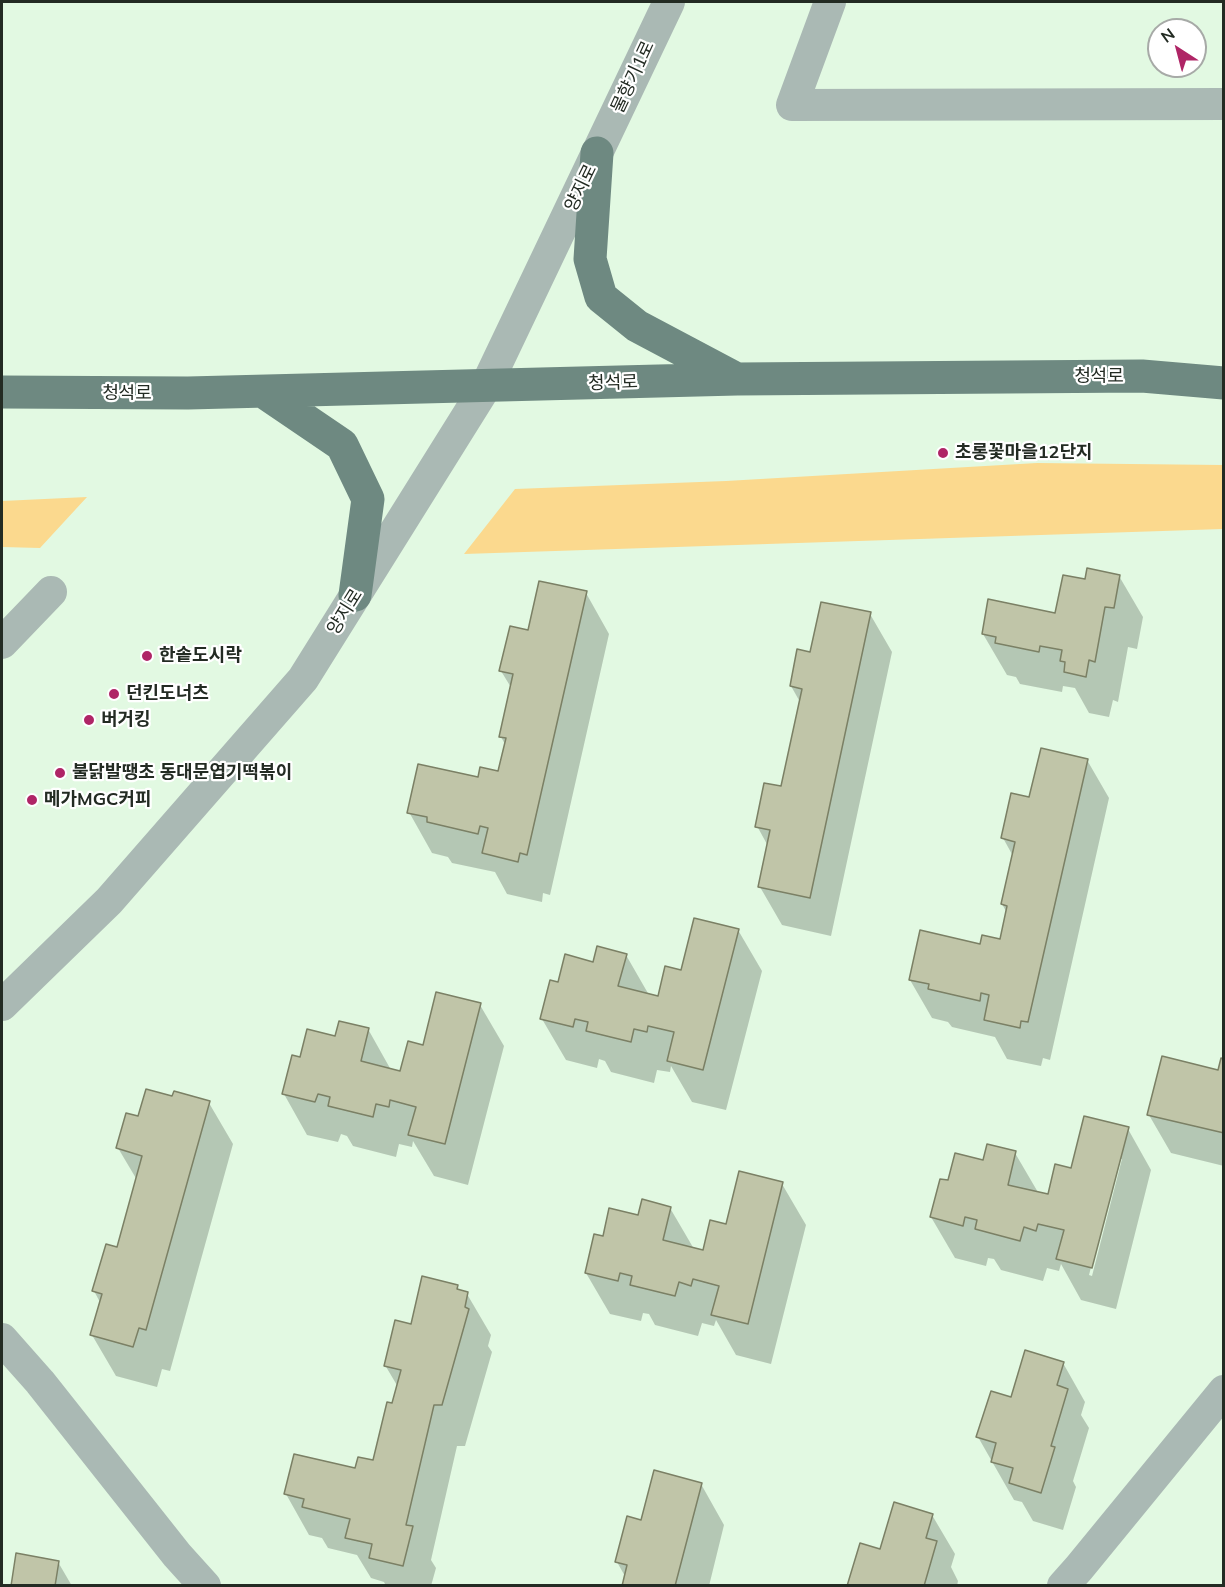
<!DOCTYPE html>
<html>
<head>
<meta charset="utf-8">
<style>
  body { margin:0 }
  #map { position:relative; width:1225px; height:1587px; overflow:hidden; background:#e2f9e2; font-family:Mulish,sans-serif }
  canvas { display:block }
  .frame { position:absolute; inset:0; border:3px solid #232b23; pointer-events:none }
  .north { position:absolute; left:1147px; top:18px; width:60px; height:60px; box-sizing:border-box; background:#fff; border:2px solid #a7aaa7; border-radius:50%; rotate:324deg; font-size:16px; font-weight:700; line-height:24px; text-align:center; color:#232b23 }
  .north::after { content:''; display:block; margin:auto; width:21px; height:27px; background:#af2566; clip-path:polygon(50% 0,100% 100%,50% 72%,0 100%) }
</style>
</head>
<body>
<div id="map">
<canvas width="1225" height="1587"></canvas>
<div class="frame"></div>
<div class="north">N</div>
</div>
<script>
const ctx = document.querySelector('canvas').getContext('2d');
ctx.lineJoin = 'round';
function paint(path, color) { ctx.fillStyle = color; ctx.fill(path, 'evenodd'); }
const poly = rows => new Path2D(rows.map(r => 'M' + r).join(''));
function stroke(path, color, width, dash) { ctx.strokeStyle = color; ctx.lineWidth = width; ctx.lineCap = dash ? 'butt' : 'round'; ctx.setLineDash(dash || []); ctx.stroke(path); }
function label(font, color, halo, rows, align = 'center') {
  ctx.font = font + ' Mulish,"Noto Sans KR",sans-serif'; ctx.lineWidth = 4.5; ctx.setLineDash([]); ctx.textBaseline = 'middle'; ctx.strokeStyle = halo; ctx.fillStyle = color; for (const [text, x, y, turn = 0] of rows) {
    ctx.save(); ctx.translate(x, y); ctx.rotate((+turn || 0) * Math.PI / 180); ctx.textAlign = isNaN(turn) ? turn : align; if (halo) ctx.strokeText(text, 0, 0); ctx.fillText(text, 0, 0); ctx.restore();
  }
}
const green = poly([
  [1037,463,1223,465,1223,529,464,554,515,489,726,481],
  [87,497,40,548,2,547,2,501]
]);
const shadow = poly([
  [1119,576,1143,617,1137,649,1128,647,1118,702,1113,700,1109,717,1089,713,1075,688,1063,686,1062,692,1020,684,1016,677,1007,675,983,634,1056,614,1086,580],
  [586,593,609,634,550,895,543,893,542,902,507,894,495,872,452,863,448,857,432,853,409,812,500,773,506,746,501,737,512,689,501,671,529,632],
  [870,614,892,652,831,936,782,925,760,887,768,846,757,826,782,788,800,702,791,686,811,654],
  [1087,760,1109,798,1050,1060,1043,1058,1041,1066,1007,1059,995,1037,952,1027,948,1022,932,1018,910,980,981,946,1001,940,1007,913,1002,904,1013,856,1003,838,1031,799],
  [738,930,762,971,726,1110,692,1102,671,1066,670,1072,657,1070,654,1083,611,1072,605,1061,599,1059,597,1068,566,1060,542,1019,559,984,594,963,626,955,649,995,659,998,682,972],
  [480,1005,504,1046,468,1185,434,1176,413,1141,412,1147,399,1144,396,1157,353,1146,347,1136,341,1134,338,1142,307,1135,284,1094,301,1059,336,1038,368,1029,391,1070,401,1072,424,1047],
  [1224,1061,1224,1166,1171,1153,1149,1115,1219,1072],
  [173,1098,209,1103,233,1144,170,1371,162,1369,157,1387,116,1376,92,1335,101,1304,94,1291,118,1249,137,1180,118,1148,139,1118],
  [1128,1129,1151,1170,1116,1309,1081,1300,1061,1264,1059,1271,1047,1268,1043,1281,1001,1270,994,1259,988,1258,986,1266,955,1258,931,1217,949,1182,984,1162,1015,1153,1039,1194,1049,1196,1072,1170],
  [1119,1159,1122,1159,1092,1276,1089,1275],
  [782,1184,806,1225,771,1364,736,1355,716,1320,714,1326,702,1323,698,1336,655,1325,649,1314,643,1313,641,1321,610,1314,586,1273,604,1238,639,1217,670,1208,694,1249,704,1252,727,1226],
  [457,1286,460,1292,467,1294,491,1335,488,1346,492,1352,465,1446,457,1446,431,1560,436,1568,431,1586,386,1586,384,1582,371,1578,357,1555,328,1548,322,1538,309,1535,286,1494,356,1470,374,1462,398,1387,385,1365,412,1326],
  [1063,1363,1085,1402,1081,1415,1089,1428,1073,1481,1076,1487,1063,1530,1033,1521,1022,1502,1014,1500,978,1437,1012,1399],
  [701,1484,724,1525,709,1586,623,1586,626,1578,617,1562],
  [932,1515,955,1554,951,1567,958,1581,957,1586,848,1586,881,1551],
  [58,1562,72,1586,13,1586]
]);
const building = poly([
  [1087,568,1120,575,1114,608,1105,607,1095,662,1089,660,1086,677,1064,672,1065,662,1060,661,1062,650,1040,646,1039,652,995,643,996,637,982,634,988,599,1055,613,1063,575,1085,579,1087,568],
  [539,581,587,591,527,855,520,853,518,862,482,853,488,828,480,826,478,834,427,822,427,817,407,813,418,764,478,777,480,767,498,771,506,738,499,737,513,674,499,671,510,626,528,630,539,581],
  [821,602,871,612,810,898,758,887,770,830,755,827,764,783,781,786,802,689,790,686,797,649,810,652,821,602],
  [1041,748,1088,759,1028,1022,1021,1021,1020,1028,984,1020,989,995,981,993,980,1001,928,989,929,984,909,980,920,930,980,944,982,935,1000,939,1007,906,1001,904,1015,842,1001,838,1011,793,1029,797,1041,748],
  [694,918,739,929,703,1070,667,1061,674,1032,648,1026,647,1032,634,1029,631,1042,586,1031,588,1022,575,1019,573,1027,540,1019,550,980,558,982,565,954,593,962,597,946,627,954,618,986,658,996,665,966,681,970,694,918],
  [436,992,481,1003,445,1144,408,1135,416,1107,390,1100,389,1107,376,1104,373,1117,328,1106,330,1097,318,1094,315,1102,282,1094,292,1055,300,1057,307,1029,335,1036,339,1021,369,1028,361,1061,400,1071,408,1041,423,1045,436,992],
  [1162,1056,1218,1070,1221,1058,1224,1059,1224,1133,1147,1115,1162,1056],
  [146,1089,172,1096,174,1091,210,1101,146,1330,139,1328,133,1347,90,1335,102,1294,92,1291,106,1244,117,1247,142,1156,116,1148,126,1113,138,1116,146,1089],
  [1084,1116,1129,1127,1092,1268,1056,1259,1064,1230,1038,1224,1036,1231,1024,1227,1020,1241,975,1229,977,1220,965,1217,963,1226,930,1217,940,1179,948,1180,955,1153,983,1160,987,1144,1016,1151,1008,1185,1048,1194,1055,1164,1071,1168,1084,1116],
  [739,1171,783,1182,748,1324,711,1315,719,1286,693,1279,691,1286,679,1282,675,1296,630,1285,632,1276,620,1273,618,1281,585,1273,594,1234,603,1236,609,1208,638,1215,642,1199,671,1207,663,1240,703,1250,710,1220,726,1224,739,1171],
  [422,1276,458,1285,457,1289,468,1292,465,1307,469,1309,442,1405,434,1405,406,1525,413,1526,403,1566,369,1558,372,1544,345,1538,350,1519,302,1507,304,1499,284,1494,294,1454,355,1468,358,1457,373,1460,387,1402,392,1403,401,1370,384,1366,395,1320,411,1324,422,1276],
  [1025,1350,1064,1362,1057,1385,1068,1389,1051,1446,1055,1447,1041,1493,1009,1483,1013,1468,991,1462,996,1443,976,1437,991,1391,1011,1397,1025,1350],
  [654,1470,702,1483,675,1586,622,1586,627,1565,615,1562,627,1516,641,1520,654,1470],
  [894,1502,933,1514,926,1538,937,1541,924,1586,847,1586,860,1543,880,1549,894,1502],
  [16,1553,59,1561,55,1586,11,1586,16,1553]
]);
const minor = poly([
  [830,2,792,105,1224,104],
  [2,643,51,592],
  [2,1005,109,901,303,679,486,386,669,2],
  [2,1339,40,1382,177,1555,205,1586],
  [1063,1586,1079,1568,1224,1391]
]);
const major = poly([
  [597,153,590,259,601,297,637,326,735,378],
  [2,392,188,393,737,379,1142,376,1224,383],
  [264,392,342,445,368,499,355,595]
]);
const markers = [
  [943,453,6,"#af2566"],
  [147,656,6,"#af2566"],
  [114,694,6,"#af2566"],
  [89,720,6,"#af2566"],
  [60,773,6,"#af2566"],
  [32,800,6,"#af2566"]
];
const streetNames = [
  ["물향기1로",633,77,-65],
  ["양지로",581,188,-64],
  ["청석로",1099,377],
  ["청석로",613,383,-2],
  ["청석로",127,394],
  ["양지로",345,612,-58]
];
const poiNames = [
  ["초롱꽃마을12단지",955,453],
  ["한솥도시락",159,656],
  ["던킨도너츠",126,694],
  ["버거킹",101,720],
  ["불닭발땡초 동대문엽기떡볶이",72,773],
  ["메가MGC커피",44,800]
];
paint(green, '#fbd98e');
paint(shadow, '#0003');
paint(building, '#c0c5a8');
stroke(building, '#7b8065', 1.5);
stroke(minor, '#aab9b4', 32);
stroke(major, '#6e8981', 33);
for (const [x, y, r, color] of markers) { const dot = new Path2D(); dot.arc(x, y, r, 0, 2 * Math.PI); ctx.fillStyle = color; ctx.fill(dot); stroke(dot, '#fff', 2); }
label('18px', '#232b23', '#fff', streetNames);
label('bold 18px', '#232b23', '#fff', poiNames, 'left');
</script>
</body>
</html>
